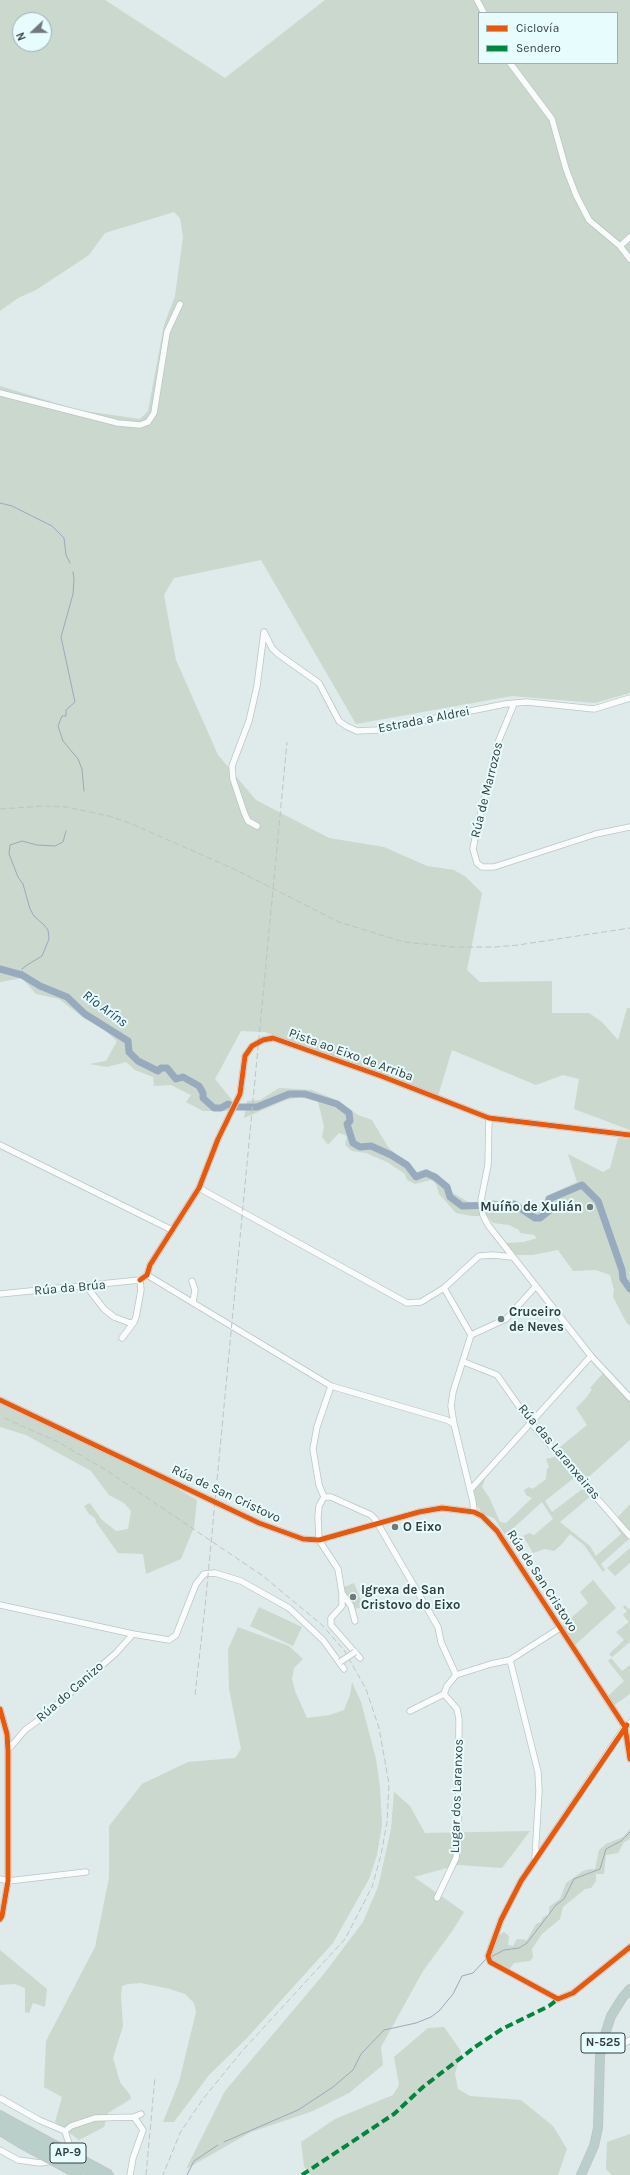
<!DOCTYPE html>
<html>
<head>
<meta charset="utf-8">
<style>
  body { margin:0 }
  #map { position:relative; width:630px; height:2175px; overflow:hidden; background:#dfeaea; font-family:Karla,sans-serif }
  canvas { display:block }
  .legend { position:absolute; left:478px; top:12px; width:140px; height:52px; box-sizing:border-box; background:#e7fcfd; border:1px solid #a0b0b1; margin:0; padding:5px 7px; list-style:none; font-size:12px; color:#363e3e }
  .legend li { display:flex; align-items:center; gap:8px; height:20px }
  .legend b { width:20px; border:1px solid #a0b0b1 }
  .north { position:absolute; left:12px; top:12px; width:40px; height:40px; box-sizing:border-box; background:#e7fcfd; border:1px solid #a0b0b1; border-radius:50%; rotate:248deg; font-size:11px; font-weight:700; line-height:16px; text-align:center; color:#363e3e }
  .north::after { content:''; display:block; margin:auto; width:14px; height:18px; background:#717a7a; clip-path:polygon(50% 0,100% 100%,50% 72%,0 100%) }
</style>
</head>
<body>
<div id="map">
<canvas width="630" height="2175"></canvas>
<ul class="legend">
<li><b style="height:5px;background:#e8590c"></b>Ciclovía</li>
<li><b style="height:5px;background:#00873e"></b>Sendero</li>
</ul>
<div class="north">N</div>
</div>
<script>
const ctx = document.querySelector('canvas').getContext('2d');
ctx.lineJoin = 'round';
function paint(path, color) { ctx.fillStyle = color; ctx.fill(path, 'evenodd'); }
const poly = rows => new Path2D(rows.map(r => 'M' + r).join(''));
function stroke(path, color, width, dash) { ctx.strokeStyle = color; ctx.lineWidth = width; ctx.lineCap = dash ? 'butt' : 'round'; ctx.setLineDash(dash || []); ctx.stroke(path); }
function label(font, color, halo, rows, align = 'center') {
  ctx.font = font + ' Karla,sans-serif'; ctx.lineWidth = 4; ctx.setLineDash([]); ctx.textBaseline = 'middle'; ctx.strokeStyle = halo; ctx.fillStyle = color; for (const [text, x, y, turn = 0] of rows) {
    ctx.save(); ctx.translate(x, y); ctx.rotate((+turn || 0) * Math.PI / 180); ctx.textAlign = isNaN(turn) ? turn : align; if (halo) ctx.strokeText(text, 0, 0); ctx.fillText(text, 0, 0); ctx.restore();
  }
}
const green = poly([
  [0,0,105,0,225,78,325,0,630,0,630,693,595,703,512,696,356,724,261,560,174,578,164,595,176,660,218,755,256,800,329,838,384,847,427,866,454,870,466,877,482,893,467,970,480,982,552,981,552,1013,589,1013,602,1022,618,1040,627,1008,630,1008,630,1130,574,1109,579,1079,563,1075,536,1085,452,1050,438,1096,265,1032,241,1031,215,1079,232,1100,229,1111,203,1111,186,1102,191,1095,171,1085,154,1086,153,1077,135,1070,126,1062,107,1067,89,1064,106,1061,117,1041,100,1026,85,1019,59,999,36,994,22,978,0,982,0,386,78,410,140,419,148,411,164,325,175,296,183,237,180,218,174,212,105,233,89,255,36,290,18,298,0,311],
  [479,13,617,13,617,63,479,63],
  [20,20,44,20,44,44,20,44],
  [279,1088,312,1090,339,1101,358,1115,372,1120,388,1147,416,1172,427,1169,448,1184,453,1193,470,1203,491,1200,514,1203,533,1214,540,1211,546,1196,577,1182,568,1154,603,1172,610,1168,618,1138,630,1139,630,1326,626,1322,613,1297,614,1290,610,1275,596,1270,573,1271,558,1250,532,1255,516,1255,506,1247,505,1243,524,1242,537,1238,534,1235,520,1233,519,1230,509,1225,493,1223,487,1216,472,1216,456,1213,439,1194,436,1184,431,1180,415,1184,407,1180,405,1174,387,1162,366,1153,352,1151,345,1145,347,1137,345,1135,339,1133,328,1145,322,1137,324,1126,318,1102,300,1097,286,1100,244,1118,247,1101,260,1100],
  [604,1372,630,1401,630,1440,584,1481,558,1452,560,1447,587,1425,576,1408,586,1398,592,1389,590,1388],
  [0,1403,161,1479,197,1500,194,1527,181,1559,146,1574,143,1554,118,1553,96,1522,95,1518,89,1514,84,1506,90,1503,101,1519,116,1531,128,1529,131,1511,124,1503,109,1495,91,1471,26,1435,0,1427],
  [557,1456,575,1477,545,1501,552,1512,585,1487,592,1495,560,1522,590,1546,596,1556,621,1534,614,1523,615,1521,630,1538,601,1564,605,1570,603,1572,584,1545,570,1534,562,1544,554,1551,545,1549,533,1553,523,1536,529,1533,534,1535,553,1519,542,1502,509,1532,513,1547,494,1518,483,1514,475,1503,473,1491,486,1476,482,1487,489,1497,500,1522,506,1523,532,1498,526,1495,524,1490,529,1487,533,1489,546,1479,547,1469,549,1467,546,1459],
  [630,1504,630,1530,629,1531,617,1518],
  [630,1548,630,1563,615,1576,607,1568],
  [593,1580,616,1608,575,1645,562,1626,588,1603,580,1592],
  [354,1583,364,1607,358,1608,354,1609,342,1588],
  [625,1605,628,1609,630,1608,630,1642,612,1657,609,1654,624,1640,616,1632,629,1622,623,1615,627,1611,623,1607],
  [259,1607,302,1627,293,1646,250,1626],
  [238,1627,289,1646,303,1659,294,1668,292,1679,295,1691,307,1718,330,1715,344,1710,350,1695,352,1682,361,1702,376,1759,380,1787,382,1825,377,1855,369,1879,333,1943,247,2038,209,2075,174,2122,163,2122,179,2082,196,2012,194,2003,185,1994,170,1989,141,1983,128,1984,122,1986,121,1995,123,2026,113,2058,120,2082,130,2095,131,2099,108,2113,104,2127,79,2140,55,2122,62,2097,44,2087,46,2041,95,1947,109,1878,109,1826,142,1784,188,1762,235,1758,241,1749,229,1689,228,1649],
  [611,1658,622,1671,630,1665,630,1694,613,1706,608,1696,624,1681,608,1661],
  [394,1792,410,1806,425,1833,530,1831,502,1868,458,1865,414,1877,464,1912,453,1930,423,1971,381,2047,383,2065,349,2093,313,2111,251,2132,186,2169,225,2091,323,1975,363,1922,378,1887,391,1829],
  [630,1829,630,1838,627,1841,624,1842,618,1853,606,1855,604,1874,596,1874,596,1881,591,1888,585,1889,563,1907,560,1919,542,1934,532,1949,533,1957,530,1961,514,1963,508,1971,491,1961,489,1956,499,1935,504,1932,509,1936,508,1945,513,1946,517,1939,527,1940,536,1924,541,1922,543,1917,549,1915,549,1907,560,1899,566,1883,583,1871,590,1869,595,1869,599,1850,606,1844,623,1837],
  [0,1950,47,1989,45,2007,33,2003,29,2013,25,2012,25,1988,15,1984,0,1985],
  [444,2027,461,2051,455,2074,458,2089,470,2096,521,2100,553,2126,567,2149,558,2175,310,2175,304,2166,301,2142,335,2119,393,2095,399,2085,394,2057,428,2028],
  [630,2134,630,2175,612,2175,606,2169,607,2142]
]);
const stream = poly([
  [0,503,12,506,52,526,64,538,66,555,70,563],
  [73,572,74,579,73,594,61,637,75,702,66,710,66,716,62,716,58,726,63,741,78,759,82,769,84,791],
  [22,969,27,965,42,956,49,939,48,930,44,925,34,916,30,909,23,884,18,877,9,854,10,845,22,841,37,845,55,846,63,842,66,831],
  [22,975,22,971],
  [491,1957,504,1950,519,1948,527,1943,556,1905,564,1899,574,1879,600,1869,606,1849,621,1841,630,1832],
  [224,2142,298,2110,333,2087,353,2070,361,2054,384,2030,416,2023,431,2017,439,2011,453,1994,462,1976,473,1973,486,1959],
  [187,2175,194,2161,218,2145]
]);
const river = poly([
  [0,969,22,975,40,986,67,997,85,1014,128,1041,129,1052,138,1061,158,1071,161,1068,167,1068,176,1079,183,1077,199,1086,203,1093,203,1098,214,1108,221,1108,228,1104,237,1107,257,1107,289,1094,305,1094,337,1104,349,1113,350,1121,347,1124,353,1143,360,1147,371,1146,391,1155,407,1165,416,1177,426,1173,435,1177,447,1187,450,1197,462,1206,496,1205,505,1207,514,1204,535,1218,540,1218,549,1211,549,1199,582,1185,598,1201,622,1270,623,1279,630,1289]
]);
const minor = poly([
  [477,0,484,13],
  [510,63,552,119,566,169,576,195,589,220,620,246,630,259],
  [620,246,630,237],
  [0,393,118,423,140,425,148,422,154,413,167,332,180,304],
  [264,632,272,648,278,654,319,683,339,721,346,726,357,731,377,730,505,704,527,702,594,709,630,698],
  [514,704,499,740,477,828,473,849,477,863,482,867,494,867,596,834,630,827],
  [257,826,248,821,244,812,233,779,232,766,249,721,257,686,264,632],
  [489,1118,488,1165,481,1200,483,1215,488,1225,591,1356,630,1398],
  [0,1145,172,1230],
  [199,1188,407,1303,421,1302,444,1288,479,1256,493,1255,512,1257],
  [147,1275,331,1386,447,1420,454,1424,473,1502,474,1512],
  [140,1280,147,1275,150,1265,199,1188,218,1139,240,1094,245,1056,252,1046,263,1040,273,1038,381,1076,489,1118,630,1135],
  [192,1281,195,1290,193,1302],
  [87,1287,104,1309,114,1317,130,1323,134,1322,136,1317,141,1290,140,1280],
  [444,1288,471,1335],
  [0,1294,140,1280],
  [122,1338,134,1322],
  [464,1362,497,1375,530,1422,630,1536],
  [331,1386,317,1427,313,1449,319,1485,324,1497,319,1506,318,1517,319,1540,338,1569,342,1593,342,1606,331,1618,331,1625,360,1658],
  [0,1400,259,1523,303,1539,319,1540,419,1512,442,1508,474,1512,482,1516,497,1531,625,1727,630,1759],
  [454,1424,451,1406,453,1392,471,1335,506,1319,536,1286],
  [470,1490,591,1356],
  [324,1497,331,1497,371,1515,375,1519,438,1627,441,1642,456,1675],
  [342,1593,351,1606,355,1621],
  [0,1605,133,1634,169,1640,176,1635,196,1584,204,1574,215,1573,241,1581,289,1608,323,1640,344,1669],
  [510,1660,538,1772,539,1791,535,1858],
  [0,1709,7,1734,8,1750,8,1881,2,1916,0,1919],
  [410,1711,444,1694,447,1686,456,1675,491,1664,510,1660,560,1628],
  [630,1723,625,1727,521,1881,501,1920,488,1956,490,1962,558,1999,573,1993,630,1947],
  [8,1750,25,1730,40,1719,116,1653,133,1634],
  [0,1879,8,1881,86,1872],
  [437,1898,456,1858,458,1843,459,1719,457,1709,444,1694],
  [614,2049,630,2040],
  [0,2098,39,2120,65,2131,69,2144,64,2154],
  [65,2131,71,2126,95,2118,134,2117,141,2114],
  [0,2150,18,2160,40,2163,54,2161],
  [130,2175,133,2158,143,2130,134,2117]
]);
const highway = poly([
  [0,2115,27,2130],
  [0,2124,24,2137],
  [0,2131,20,2143],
  [581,2175,594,2146,598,2128,600,2056,603,2041,611,2016,623,1997,630,1989]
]);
const rail = poly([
  [0,809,44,806,66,807,109,816,132,824,234,869,339,922,404,942,453,947,495,947,518,945,630,928],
  [4,1418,56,1441,106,1470,263,1576,322,1625,344,1650,366,1689,379,1728,389,1784,387,1822,381,1855,372,1887,345,1939,243,2050,203,2099,180,2133,163,2175],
  [195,1695,205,1607,287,742],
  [146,2175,155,2077]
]);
const minorBridge = poly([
  [340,1662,355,1652]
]);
const highwayBridge = poly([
  [27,2130,110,2175],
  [24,2137,95,2175],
  [20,2143,79,2175]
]);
const quiet = poly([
  [302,2175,394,2114,423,2087,475,2047,502,2029,549,2006,558,1999]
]);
const cycleway = poly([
  [140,1280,147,1275,150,1265,199,1188,218,1139,240,1094,245,1056,252,1046,263,1040,273,1038,381,1076,489,1118,630,1135],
  [0,1400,259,1523,303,1539,319,1540,419,1512,442,1508,474,1512,482,1516,497,1531,625,1727,630,1759],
  [0,1709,7,1734,8,1750,8,1881,2,1916,0,1919],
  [627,1725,521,1881,501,1920,488,1956,490,1962,558,1999,573,1993,630,1947]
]);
const markers = [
  [590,1207,4,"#717a7a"],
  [501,1319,4,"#717a7a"],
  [395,1527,4,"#717a7a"],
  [353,1597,4,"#717a7a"]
];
const shields = [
  [603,2043,44],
  [68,2153,36]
];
const shieldNames = [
  ["N-525",603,2043],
  ["AP-9",68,2153]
];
const streetNames = [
  ["Estrada a Aldrei",424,720,-11],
  ["Rúa de Marrozos",487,790,-76],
  ["Pista ao Eixo de Arriba",351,1055,20],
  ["Rúa da Brúa",70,1288,-5],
  ["Rúa das Laranxeiras",559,1452,50],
  ["Rúa de San Cristovo",226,1494,25],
  ["Rúa de San Cristovo",542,1581,57],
  ["Rúa do Canizo",70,1692,-41],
  ["Lugar dos Laranxos",457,1796,-88]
];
const poiNames = [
  ["Muíño de Xulián",582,1207,"right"],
  ["Cruceiro",509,1312],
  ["de Neves",509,1327],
  ["O Eixo",403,1527],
  ["Igrexa de San",361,1590],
  ["Cristovo do Eixo",361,1605]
];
const waterNames = [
  ["Río Aríns",105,1009,36]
];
paint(green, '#cad8cd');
stroke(stream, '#98abbe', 1);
stroke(river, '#98abbe', 7);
stroke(minor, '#bcc5c5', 7);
stroke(highway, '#c0c6c6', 10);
stroke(minor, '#fafcfc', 5.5);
stroke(highway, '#bacfca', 8);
stroke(rail, '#c0c3c3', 1, [6, 3]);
stroke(minorBridge, '#bcc5c5', 7, []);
stroke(highwayBridge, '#c0c6c6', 10, []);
stroke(minorBridge, '#fafcfc', 5.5);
stroke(highwayBridge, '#bacfca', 8);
stroke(quiet, '#00873e', 4, [8, 4]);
stroke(cycleway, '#e8590c', 5);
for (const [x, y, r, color] of markers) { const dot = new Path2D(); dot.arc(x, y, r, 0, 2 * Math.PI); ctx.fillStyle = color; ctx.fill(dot); stroke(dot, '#e7fcfd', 1.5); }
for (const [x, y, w] of shields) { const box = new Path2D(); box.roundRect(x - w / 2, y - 10, w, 20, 3); ctx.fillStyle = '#e7fcfd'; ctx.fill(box); stroke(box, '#363e3e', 1); }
label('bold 12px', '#363e3e', null, shieldNames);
label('13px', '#363e3e', '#e7fcfd', streetNames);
label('bold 13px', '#363e3e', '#e7fcfd', poiNames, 'left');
label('italic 14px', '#1f4068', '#e7fcfd', waterNames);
</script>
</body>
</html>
